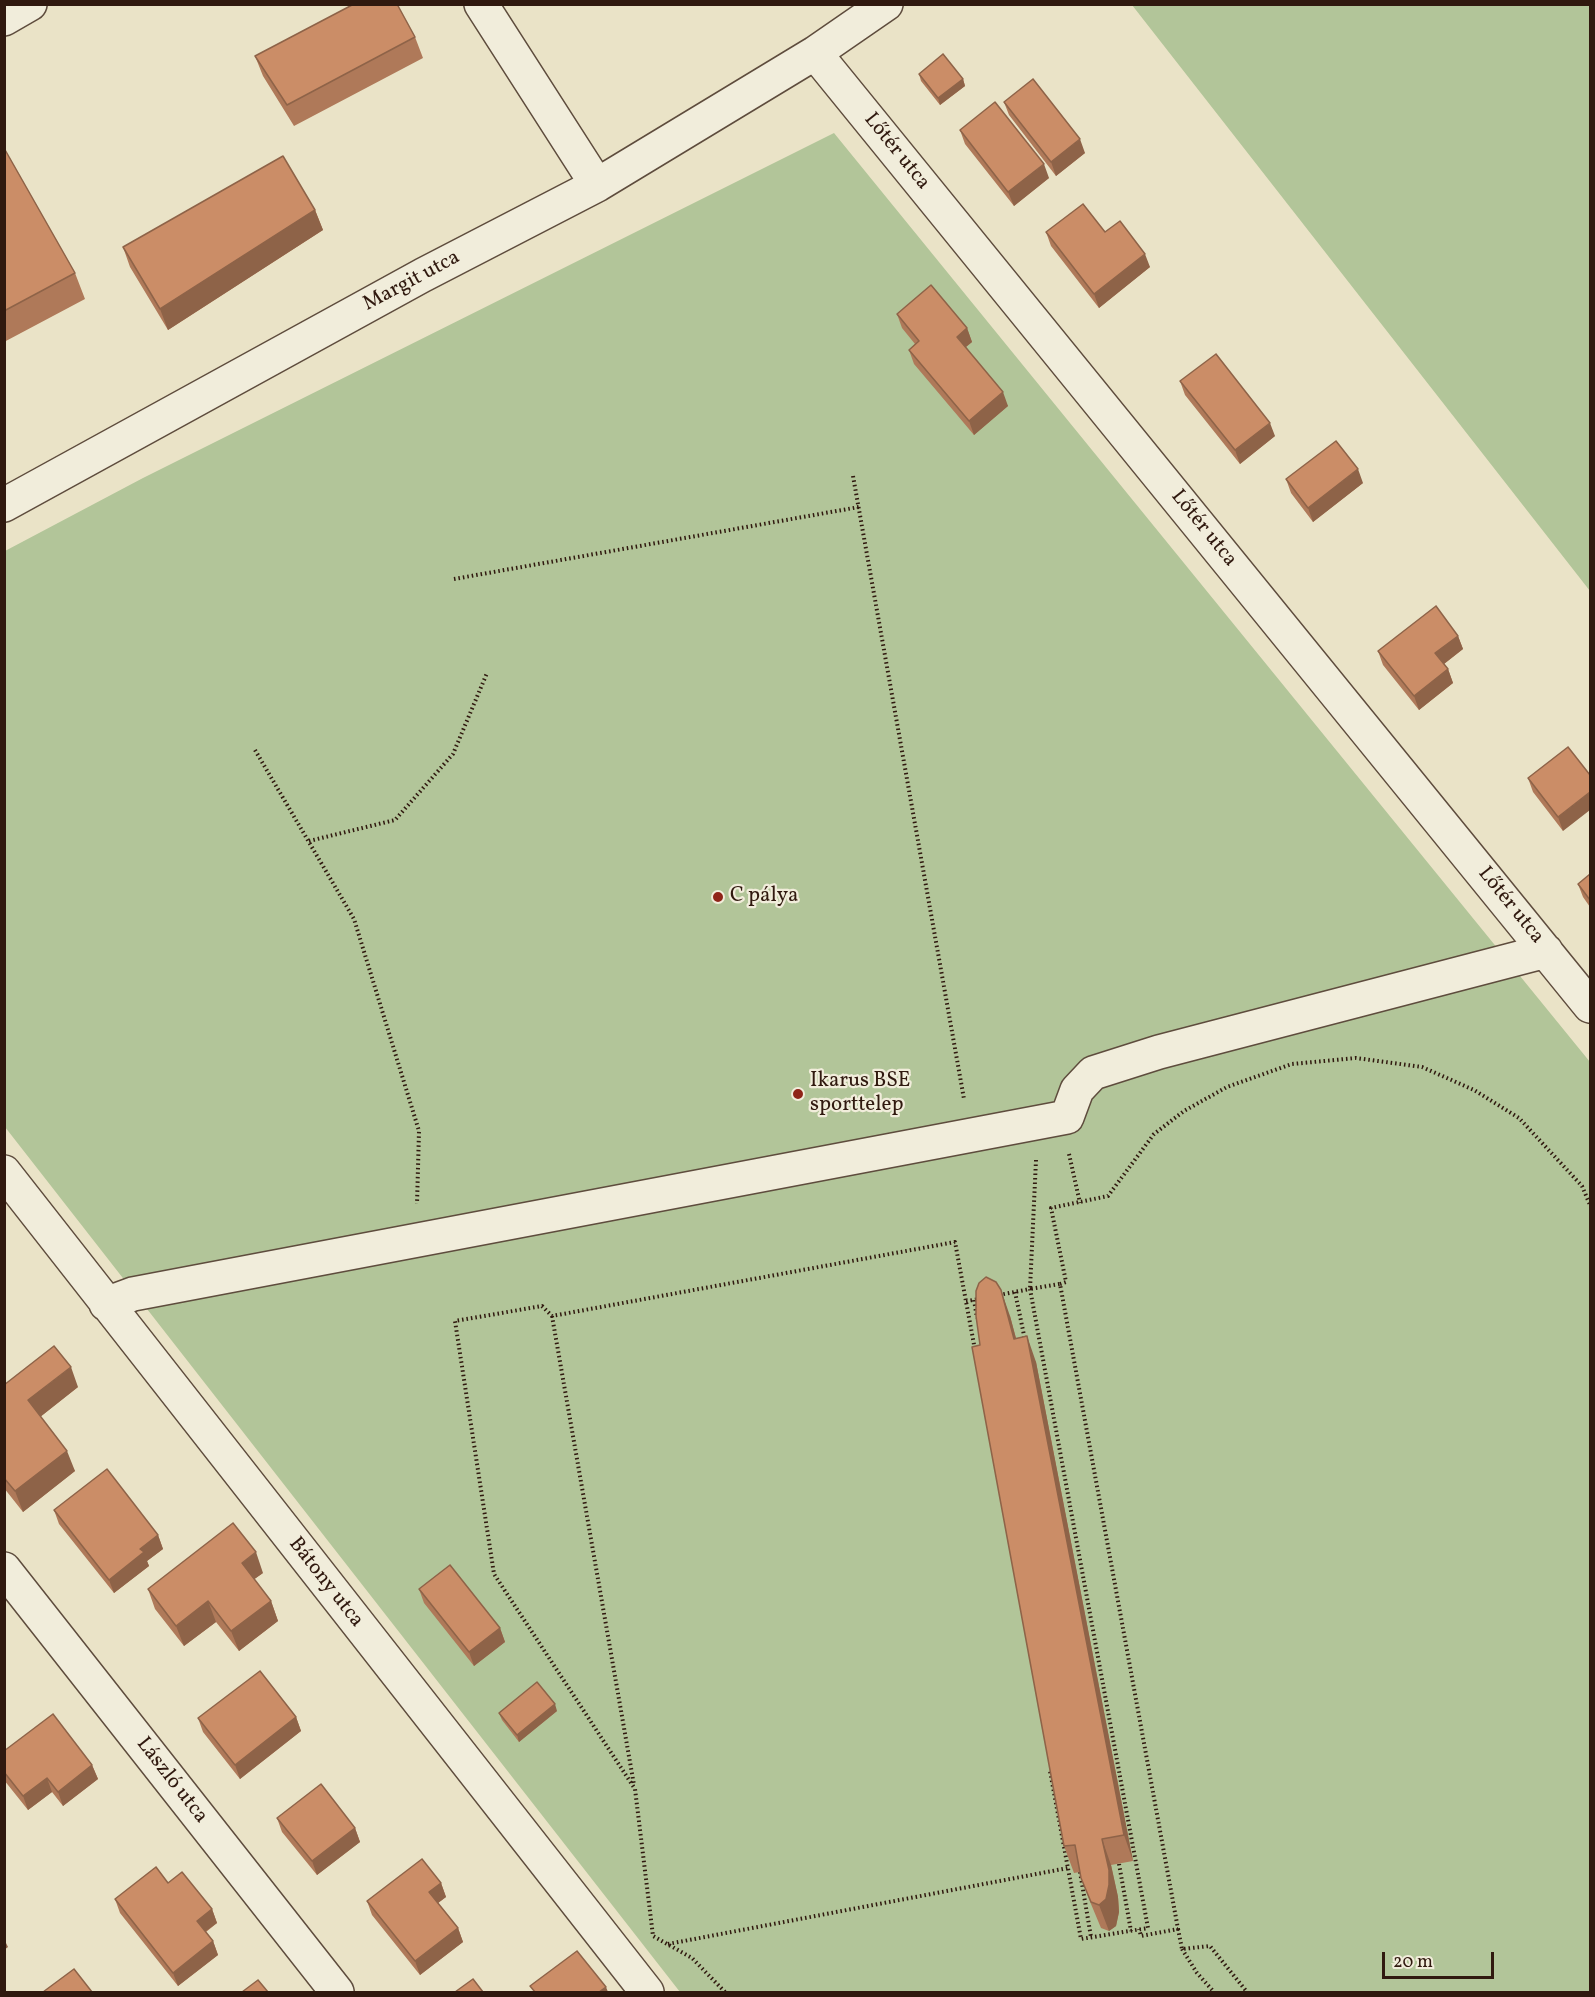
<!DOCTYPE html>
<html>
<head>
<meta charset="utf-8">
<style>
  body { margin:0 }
  #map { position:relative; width:1595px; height:1997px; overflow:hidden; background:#eae3c7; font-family:Vollkorn,serif }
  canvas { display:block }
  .frame { position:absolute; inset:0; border:6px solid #30190f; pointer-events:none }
  .scale { position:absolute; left:1382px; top:1952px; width:112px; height:27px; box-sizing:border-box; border:3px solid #30190f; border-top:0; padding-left:8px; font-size:18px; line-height:21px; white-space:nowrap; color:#30190f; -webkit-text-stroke:4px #f1eddb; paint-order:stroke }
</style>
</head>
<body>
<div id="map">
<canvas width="1595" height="1997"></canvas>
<div class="frame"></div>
<div class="scale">20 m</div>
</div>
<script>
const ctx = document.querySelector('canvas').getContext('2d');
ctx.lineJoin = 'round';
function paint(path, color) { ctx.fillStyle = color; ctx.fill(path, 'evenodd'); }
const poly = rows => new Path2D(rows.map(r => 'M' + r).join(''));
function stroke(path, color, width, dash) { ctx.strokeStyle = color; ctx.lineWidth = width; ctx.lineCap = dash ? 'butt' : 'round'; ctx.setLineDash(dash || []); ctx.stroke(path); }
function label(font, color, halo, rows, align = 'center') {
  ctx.font = font + ' Vollkorn,serif'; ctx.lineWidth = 4.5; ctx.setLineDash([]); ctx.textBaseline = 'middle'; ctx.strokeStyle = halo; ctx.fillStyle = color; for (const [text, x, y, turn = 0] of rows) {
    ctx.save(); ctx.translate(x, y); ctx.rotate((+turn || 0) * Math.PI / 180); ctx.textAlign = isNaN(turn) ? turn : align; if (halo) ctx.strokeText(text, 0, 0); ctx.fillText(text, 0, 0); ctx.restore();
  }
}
const green = poly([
  [1132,5,1590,5,1590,591],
  [834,133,1590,1062,1590,1992,680,1992,5,1127,5,551,143,478]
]);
const path = poly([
  [853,476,964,1099],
  [454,579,859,507],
  [255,750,354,919,419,1131,417,1204],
  [309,841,395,820,453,754,487,673],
  [1069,1154,1080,1203],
  [1036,1160,1030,1289,1060,1284,1178,1929,1141,1936,1139,1929],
  [1060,1284,1066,1282,1051,1208,1108,1196,1154,1134,1184,1111,1227,1087,1292,1064,1356,1058,1422,1067,1474,1090,1519,1118,1582,1186,1590,1205],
  [1015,1292,1025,1340],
  [999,1295,1030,1289,1148,1928,1081,1939,1050,1771],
  [974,1300,977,1318],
  [966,1301,980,1299],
  [552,1316,634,1785],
  [1119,1864,1131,1931],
  [1080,1872,1091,1937],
  [1178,1929,1182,1949,1210,1946,1247,1992],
  [668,1944,1068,1868],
  [1182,1949,1197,1973,1214,1992],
  [725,1992,692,1958,653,1936,635,1789,494,1574,455,1321,542,1306,552,1316,955,1242,975,1350]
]);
const minor = poly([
  [481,4,597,185],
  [4,19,30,4],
  [815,53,1590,1006],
  [4,505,423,275,597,185,815,53,886,4],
  [4,1172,647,1992],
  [106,1304,133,1294,1067,1117,1077,1090,1093,1073,1159,1052,1546,951],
  [4,1569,337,1992]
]);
const wall = poly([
  [415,37,423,58,294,126,263,76,255,56],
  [919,74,963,79,965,86,940,105,921,81],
  [1004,102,1085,153,1056,176,1009,115],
  [960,130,1049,178,1014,206,965,144],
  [4,148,75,273,85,299,4,342],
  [315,210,323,230,168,330,130,267,123,247],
  [1046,232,1105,232,1150,267,1099,308,1051,246],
  [897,314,967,328,972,342,966,347,1008,406,974,435,914,364,909,350,915,344,902,328],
  [1180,381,1275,436,1240,464,1185,395],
  [1286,479,1363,483,1313,522,1291,493],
  [1458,636,1463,649,1444,664,1448,669,1453,683,1419,710,1383,665,1378,651],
  [1568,747,1563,831,1533,792,1528,778],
  [1590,874,1590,907,1583,897,1578,884],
  [1010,1316,1016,1338,1036,1362,1133,1861,1111,1865,1118,1897,1119,1912,1116,1926,1109,1931,1101,1928,1091,1904,1081,1878,1080,1872,1074,1873,1064,1846,980,1345],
  [4,1385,78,1387,40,1417,75,1471,23,1512,4,1488],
  [54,1510,158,1535,163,1549,147,1561,149,1566,114,1593,59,1524],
  [263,1573,254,1579,271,1601,278,1621,239,1651,216,1622,184,1646,155,1609,148,1589],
  [419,1589,500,1628,505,1642,474,1666,424,1603],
  [557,1711,519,1742,502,1720,499,1713],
  [296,1717,301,1731,240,1779,203,1732,198,1718],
  [4,1751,92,1765,98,1779,63,1806,52,1792,28,1810,4,1780],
  [277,1818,355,1828,360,1842,317,1875,282,1832],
  [168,1883,212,1909,217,1923,206,1932,213,1941,218,1955,178,1986,120,1913,115,1899],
  [441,1883,446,1897,438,1903,458,1928,463,1942,420,1975,372,1915,367,1901]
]);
const shadedWall = poly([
  [963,79,965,86,940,105,938,98],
  [1080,139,1085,153,1056,176,1051,162],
  [1044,164,1049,178,1014,206,1008,192],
  [315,210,323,230,168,330,160,309],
  [1145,254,1150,267,1099,308,1094,294],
  [967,328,972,342,962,350,957,337],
  [1003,392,1008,406,974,435,969,421],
  [1270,423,1275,436,1240,464,1235,450],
  [1358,469,1363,483,1313,522,1308,508],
  [1458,636,1463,649,1440,667,1435,653],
  [1448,669,1453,683,1419,710,1414,696],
  [1590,792,1590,810,1563,831,1558,817],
  [1001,1290,1010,1316,1023,1365,1014,1339],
  [1027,1336,1036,1362,1133,1861,1124,1835],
  [71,1367,78,1387,35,1421,28,1400],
  [67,1451,75,1471,23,1512,15,1491],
  [158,1535,163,1549,147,1561,149,1566,114,1593,109,1580,140,1549],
  [256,1552,263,1573,249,1583,242,1563],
  [208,1601,216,1622,184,1646,176,1626],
  [271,1601,278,1621,239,1651,231,1631],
  [500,1628,505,1642,474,1666,469,1652],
  [555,1704,557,1711,519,1742,517,1735],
  [296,1717,301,1731,240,1779,235,1765],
  [92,1765,98,1779,63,1806,58,1792],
  [47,1778,52,1792,28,1810,23,1796],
  [355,1828,360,1842,317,1875,312,1861],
  [1102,1839,1111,1865,1118,1897,1119,1912,1116,1926,1109,1931,1099,1905],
  [441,1883,446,1897,434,1906,429,1892],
  [212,1909,217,1923,202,1934,197,1921],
  [458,1928,463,1942,420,1975,415,1961],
  [4,1939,8,1947,4,1950],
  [213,1941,218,1955,178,1986,173,1973],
  [606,1987,608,1992,599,1992]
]);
const building = poly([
  [354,4,397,4,415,37,287,105,255,56,354,4],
  [943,54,963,79,938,98,919,74,943,54],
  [1033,79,1080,139,1051,162,1004,102,1033,79],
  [995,102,1044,164,1008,192,960,130,995,102],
  [4,148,75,273,4,311,4,148],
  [283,156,315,210,160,309,123,247,283,156],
  [1083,204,1105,232,1120,221,1145,254,1094,294,1046,232,1083,204],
  [931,285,967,328,957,337,1003,392,969,421,909,350,919,341,897,314,931,285],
  [1216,354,1270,423,1235,450,1180,381,1216,354],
  [1336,441,1358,469,1308,508,1286,479,1336,441],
  [1436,606,1458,636,1435,653,1448,669,1414,696,1378,651,1436,606],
  [1568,747,1590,775,1590,792,1558,817,1528,778,1568,747],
  [1590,874,1590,900,1578,884,1590,874],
  [986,1277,996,1282,1001,1290,1014,1339,1027,1336,1124,1835,1102,1839,1109,1870,1109,1885,1106,1899,1099,1905,1091,1902,1081,1878,1075,1845,1064,1846,972,1347,980,1345,976,1316,976,1291,979,1283,986,1277],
  [54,1346,71,1367,28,1400,67,1451,15,1491,4,1478,4,1385,54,1346],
  [107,1469,158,1535,140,1549,144,1552,109,1580,54,1510,107,1469],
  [233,1523,256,1552,242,1563,271,1601,231,1631,208,1601,176,1626,148,1589,233,1523],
  [450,1565,500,1628,469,1652,419,1589,450,1565],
  [260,1671,296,1717,235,1765,198,1718,260,1671],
  [537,1682,555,1704,517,1735,499,1713,537,1682],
  [53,1714,92,1765,58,1792,47,1778,23,1796,4,1772,4,1751,53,1714],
  [321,1784,355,1828,312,1861,277,1818,321,1784],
  [422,1859,441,1883,429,1892,458,1928,415,1961,367,1901,422,1859],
  [156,1867,168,1883,182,1872,212,1909,197,1921,213,1941,173,1973,115,1899,156,1867],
  [577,1951,606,1987,599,1992,535,1992,530,1986,577,1951],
  [74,1969,92,1992,43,1992,74,1969],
  [473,1979,483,1992,455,1992,473,1979],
  [258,1980,268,1992,242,1992,258,1980]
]);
const markers = [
  [718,897,6,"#8f2418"],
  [798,1094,6,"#8f2418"]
];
const streetNames = [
  ["Lőtér utca",896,152,51],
  ["Margit utca",412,282,-28],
  ["Lőtér utca",1203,529,51],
  ["Lőtér utca",1510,906,51],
  ["Bátony utca",325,1583,52],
  ["László utca",171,1781,52]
];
const poiNames = [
  ["C pálya",730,897],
  ["Ikarus BSE",810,1082],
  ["sporttelep",810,1106]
];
paint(green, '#b2c599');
stroke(minor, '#5e4c3d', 36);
stroke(path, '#30190f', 4, [1.5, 3]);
stroke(minor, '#f1eddb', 33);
paint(wall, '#af7959');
paint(shadedWall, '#8e6348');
paint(building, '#cb8d67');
stroke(building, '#8e6348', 1.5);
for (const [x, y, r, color] of markers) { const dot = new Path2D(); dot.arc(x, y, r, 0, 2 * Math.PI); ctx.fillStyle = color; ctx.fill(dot); stroke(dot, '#f1eddb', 2); }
label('21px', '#30190f', '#f1eddb', streetNames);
label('21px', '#30190f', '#f1eddb', poiNames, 'left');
</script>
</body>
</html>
